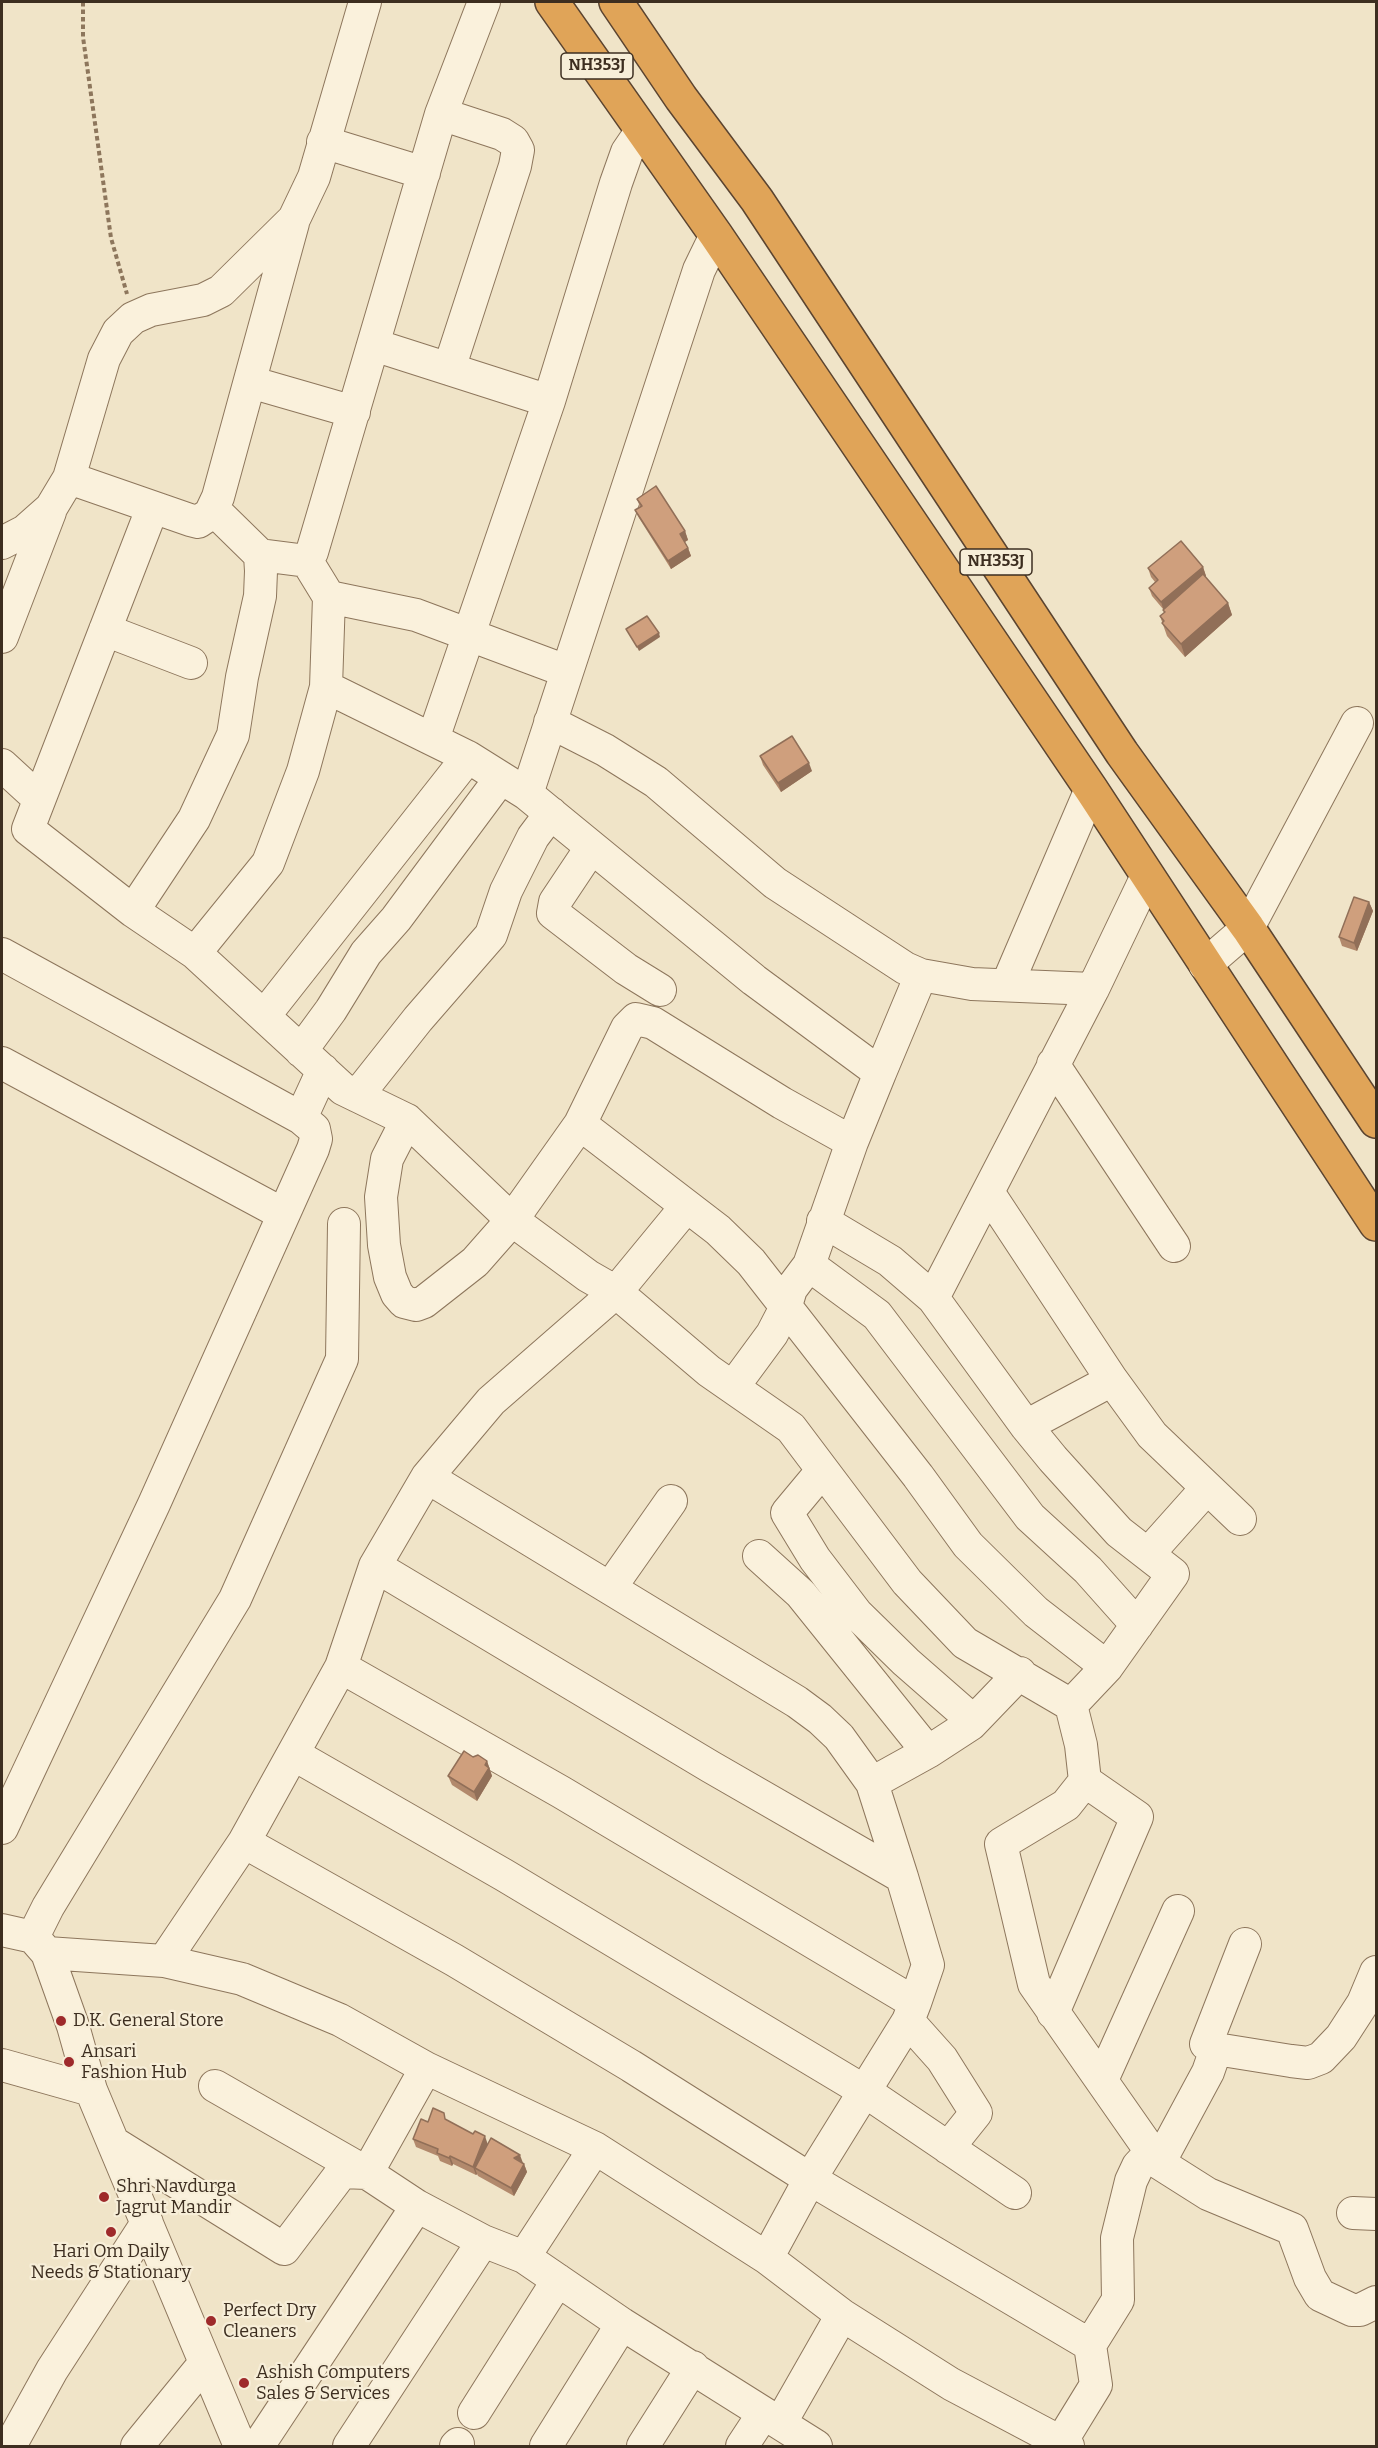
<!DOCTYPE html>
<html>
<head>
<meta charset="utf-8">
<style>
  body { margin:0 }
  #map { position:relative; width:1378px; height:2448px; overflow:hidden; background:#f0e4c8; font-family:Bitter,serif }
  canvas { display:block }
  .frame { position:absolute; inset:0; border:3px solid #3d2e20; pointer-events:none }
</style>
</head>
<body>
<div id="map">
<canvas width="1378" height="2448"></canvas>
<div class="frame"></div>
</div>
<script>
const ctx = document.querySelector('canvas').getContext('2d');
ctx.lineJoin = 'round';
const poly = rows => new Path2D(rows.map(r => 'M' + r).join(''));
function stroke(path, color, width, dash) { ctx.strokeStyle = color; ctx.lineWidth = width; ctx.lineCap = dash ? 'butt' : 'round'; ctx.setLineDash(dash || []); ctx.stroke(path); }
function paint(path, color) { ctx.fillStyle = color; ctx.fill(path, 'evenodd'); }
function label(font, color, halo, rows, align = 'center') {
  ctx.font = font + ' Bitter,serif'; ctx.lineWidth = 4.5; ctx.setLineDash([]); ctx.textBaseline = 'middle'; ctx.strokeStyle = halo; ctx.fillStyle = color; for (const [text, x, y, turn = 0] of rows) {
    ctx.save(); ctx.translate(x, y); ctx.rotate((+turn || 0) * Math.PI / 180); ctx.textAlign = isNaN(turn) ? turn : align; if (halo) ctx.strokeText(text, 0, 0); ctx.fillText(text, 0, 0); ctx.restore();
  }
}
const path = poly([
  [83,2,83,37,111,238,127,294]
]);
const minor = poly([
  [441,114,502,134,513,141,518,150,515,166,449,369],
  [323,142,424,173],
  [374,345,549,401],
  [250,382,354,412],
  [69,478,190,520,198,522,210,514,218,497,293,223],
  [152,509,28,829,133,911,195,953,343,1089,407,1120,512,1220,588,1276,616,1292,709,1371,791,1428,907,1582,965,1643,1071,1705,1107,1667,1173,1574,1119,1532,1053,1459,1026,1426,933,1298,1093,989,1147,876],
  [2,543,25,531,51,508,69,478,104,359,118,332,133,318,151,310,203,300,221,291,294,219,314,177,365,2],
  [260,555,307,561,312,552,441,114,484,2],
  [329,597,416,615,566,671],
  [105,630,191,663],
  [2,637,50,512],
  [326,687,468,757,527,794,754,980,880,1073,852,1142,809,1265,791,1289,785,1309,772,1334,733,1387],
  [550,722,605,750,656,782,775,883,905,968,921,975,972,984,1093,989],
  [433,739,549,401,616,183,627,152,642,130],
  [2,765,39,799],
  [527,794,699,270,716,235],
  [591,848,555,902,553,913,626,969,660,990],
  [133,911,194,819,233,735,242,677,260,596,261,571,260,555,213,509],
  [195,953,268,863,303,771,326,687,329,597,307,561],
  [2,954,301,1118],
  [1205,965,1248,928,1357,723],
  [1007,985,1091,789],
  [264,1016,468,757],
  [301,1051,331,1010,366,953,396,919,500,779],
  [2,1063,283,1214],
  [1053,1064,1174,1246],
  [880,1073,921,975],
  [357,1096,418,1019,491,935,506,891,533,837,551,813],
  [407,1120,387,1159,381,1197,384,1245,390,1277,397,1294,404,1302,416,1305,424,1302,475,1262,512,1220,580,1124,718,1230,751,1262,918,1476,968,1545,1036,1612,1107,1667],
  [580,1124,627,1028,636,1019,653,1023,782,1103,852,1142],
  [988,1192,1112,1380,1152,1435,1240,1519],
  [823,1221,890,1261,933,1298],
  [809,1265,877,1315,1030,1517,1088,1570,1137,1625],
  [1026,1426,1112,1380],
  [822,1471,787,1513,815,1559,857,1614,906,1662,962,1711,971,1724,1020,1673],
  [427,1477,797,1702,820,1719,839,1737,872,1783,902,1877],
  [1148,1554,1207,1488],
  [759,1556,801,1594,928,1752],
  [375,1566,711,1767,902,1877,928,1965,915,2003],
  [610,1588,671,1501],
  [341,1667,561,1792,915,2003,908,2021,810,2179,767,2258],
  [1071,1705,1081,1745,1085,1781,1066,1805,1001,1844,1034,1984,1159,2163,1208,2194,1292,2229,1310,2278,1320,2295,1352,2310,1360,2310,1376,2302],
  [293,1754,504,1875,866,2092,1015,2193],
  [872,1783,928,1752,971,1724],
  [2,1828,154,1504,313,1149,316,1139,314,1129,301,1118,323,1070],
  [244,1842,454,1960,631,2066,810,2179,1090,2345,1096,2385,1061,2442],
  [2,1930,33,1937,47,1953,73,2026,91,2090,240,2446],
  [33,1937,48,1907,235,1599,342,1359,344,1224],
  [47,1953,164,1961,242,1979,340,2020,426,2068,595,2148,767,2258,842,2315,951,2384,1068,2446],
  [164,1961,244,1842,341,1667,375,1566,427,1477,491,1401,616,1292,686,1207],
  [1053,2013,1137,1817,1085,1781],
  [908,2021,942,2059,976,2113,948,2148],
  [1216,2049,1206,2044,1245,1944],
  [2,2065,91,2090],
  [1102,2080,1178,1911],
  [215,2086,367,2173,417,2206,483,2241],
  [114,2143,284,2249,342,2172,367,2173,426,2068],
  [1159,2163,1208,2072,1216,2049,1291,2061,1308,2063,1321,2058,1341,2037,1363,2003,1376,1972],
  [1353,2213,1376,2214],
  [524,2257,595,2148],
  [1090,2345,1118,2300,1117,2238,1131,2181,1138,2166,1152,2151],
  [474,2413,558,2280],
  [781,2422,842,2315],
  [10,2446,52,2370,147,2223],
  [137,2446,204,2364],
  [258,2446,417,2206],
  [349,2446,483,2241,524,2257,622,2324,816,2446],
  [456,2446,458,2444],
  [546,2446,622,2324],
  [643,2446,693,2367],
  [742,2446,763,2414]
]);
const highway = poly([
  [552,2,716,235,1091,789,1376,1224],
  [616,2,681,98,757,200,1122,753,1248,928,1376,1121]
]);
const wall = poly([
  [637,499,685,531,688,540,685,542,688,548,691,556,671,569,639,518,635,510,640,507],
  [1203,567,1206,576,1205,577,1228,603,1232,615,1185,657,1167,636,1160,616,1164,613,1163,609,1152,596,1149,588,1155,582,1151,577,1148,568],
  [760,756,812,771,781,792,763,765],
  [1369,902,1373,911,1357,951,1342,946,1339,937],
  [473,1757,487,1761,492,1776,477,1801,452,1785,448,1776],
  [447,2120,488,2144,524,2164,527,2172,514,2196,478,2176,477,2174,476,2175,453,2164,452,2166,440,2161,438,2156,416,2147,413,2139,428,2122]
]);
const shadedWall = poly([
  [685,531,688,540,683,543,680,534],
  [688,548,691,556,671,569,668,561],
  [1203,567,1206,576,1164,611,1161,602],
  [1228,603,1232,615,1185,657,1181,644],
  [659,633,660,637,639,651,637,647],
  [809,763,812,771,781,792,778,783],
  [1369,902,1373,911,1357,951,1354,943],
  [487,1761,492,1776,477,1801,474,1792],
  [485,2136,488,2145,475,2168,477,2174,476,2175,473,2167],
  [520,2155,523,2163,514,2158],
  [450,2156,453,2164,452,2166,449,2158],
  [524,2164,527,2172,514,2196,511,2188]
]);
const building = poly([
  [656,486,685,531,680,534,688,548,668,561,635,510,642,506,637,499,656,486],
  [1181,541,1203,567,1161,602,1149,588,1158,580,1148,568,1181,541],
  [1203,574,1228,603,1181,644,1162,623,1164,621,1160,616,1165,612,1163,610,1203,574],
  [647,616,659,633,637,647,626,629,647,616],
  [792,736,809,763,778,783,760,756,792,736],
  [1354,897,1369,902,1354,943,1339,937,1354,897],
  [464,1751,473,1757,478,1755,487,1761,485,1765,489,1768,474,1792,448,1776,464,1751],
  [433,2108,444,2113,445,2119,473,2134,475,2131,485,2136,473,2167,450,2156,449,2158,437,2153,438,2149,413,2139,421,2119,428,2122,433,2108],
  [491,2138,520,2155,514,2158,524,2164,511,2188,475,2168,491,2138]
]);
const markers = [
  [61,2021,6,"#9e2a2b"],
  [69,2062,6,"#9e2a2b"],
  [104,2197,6,"#9e2a2b"],
  [111,2232,6,"#9e2a2b"],
  [211,2321,6,"#9e2a2b"],
  [244,2383,6,"#9e2a2b"]
];
const shields = [
  [597,66,72],
  [996,562,72]
];
const shieldNames = [
  ["NH353J",597,66],
  ["NH353J",996,562]
];
const poiNames = [
  ["D.K. General Store",73,2021],
  ["Ansari",81,2052],
  ["Fashion Hub",81,2073],
  ["Shri Navdurga",116,2187],
  ["Jagrut Mandir",116,2208],
  ["Hari Om Daily",111,2252,"center"],
  ["Needs & Stationary",111,2273,"center"],
  ["Perfect Dry",223,2311],
  ["Cleaners",223,2332],
  ["Ashish Computers",256,2373],
  ["Sales & Services",256,2394]
];
stroke(minor, '#8d765c', 34);
stroke(highway, '#5b4430', 36);
stroke(path, '#8d765c', 4, [4.5, 3]);
stroke(minor, '#faf1dc', 32);
stroke(highway, '#e0a458', 33);
paint(wall, '#b2896c');
paint(shadedWall, '#916f58');
paint(building, '#cf9f7d');
stroke(building, '#916f58', 1.5);
for (const [x, y, r, color] of markers) { const dot = new Path2D(); dot.arc(x, y, r, 0, 2 * Math.PI); ctx.fillStyle = color; ctx.fill(dot); stroke(dot, '#f7eed8', 2); }
for (const [x, y, w] of shields) { const box = new Path2D(); box.roundRect(x - w / 2, y - 13, w, 26, 4.5); ctx.fillStyle = '#f7eed8'; ctx.fill(box); stroke(box, '#3d2e20', 1.5); }
label('bold 16px', '#3d2e20', null, shieldNames);
label('18px', '#3d2e20', '#f7eed8', poiNames, 'left');
</script>
</body>
</html>
